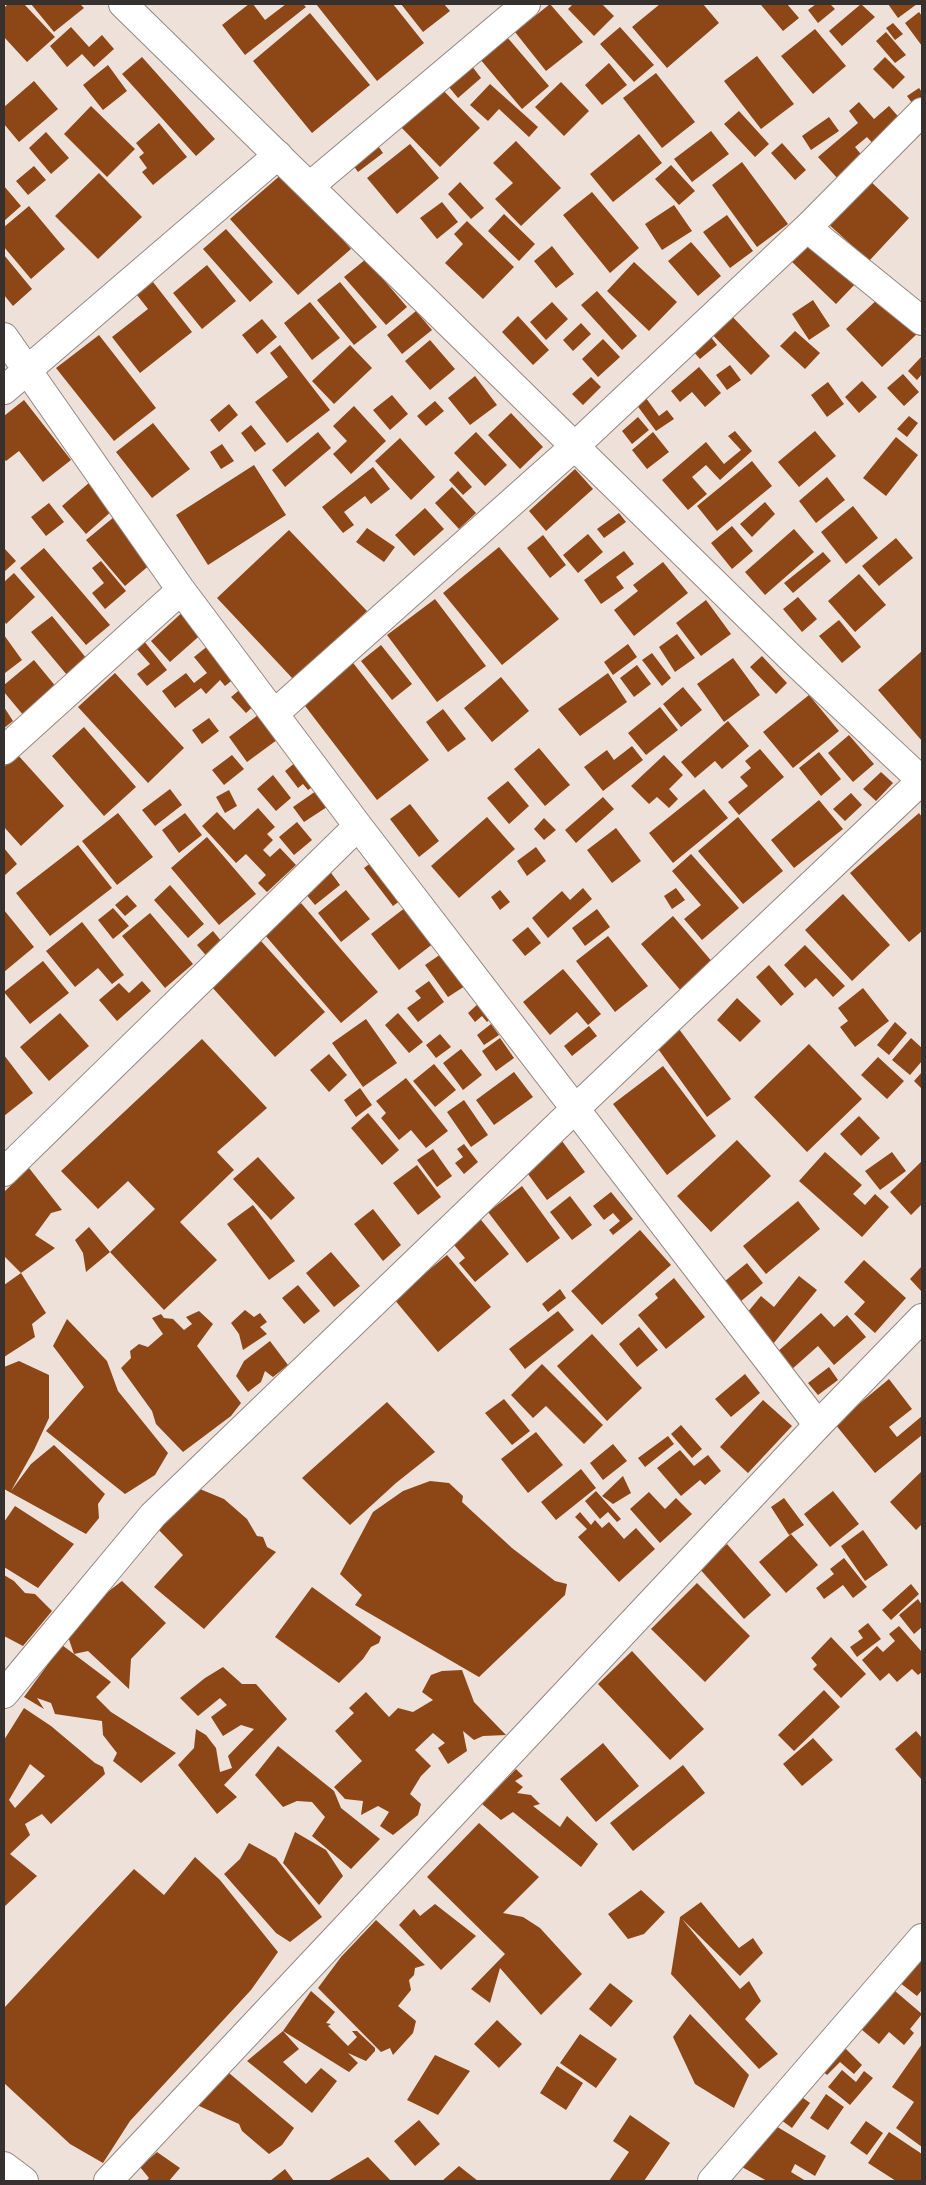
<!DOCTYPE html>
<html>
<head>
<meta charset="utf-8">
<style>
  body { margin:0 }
  #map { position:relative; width:926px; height:2185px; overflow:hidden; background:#eee1da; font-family:"Archivo Narrow",sans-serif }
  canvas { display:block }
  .frame { position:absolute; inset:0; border:5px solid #36312e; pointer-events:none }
</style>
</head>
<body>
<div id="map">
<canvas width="926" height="2185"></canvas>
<div class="frame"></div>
</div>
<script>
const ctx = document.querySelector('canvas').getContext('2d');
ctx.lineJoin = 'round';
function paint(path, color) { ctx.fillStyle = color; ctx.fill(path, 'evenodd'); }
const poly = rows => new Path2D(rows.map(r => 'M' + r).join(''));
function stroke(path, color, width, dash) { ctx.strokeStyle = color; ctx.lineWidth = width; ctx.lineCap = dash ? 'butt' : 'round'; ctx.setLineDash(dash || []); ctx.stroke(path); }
const building = poly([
  [8,4,24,4,55,37,27,62,4,37,4,8],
  [31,4,80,4,84,8,54,32],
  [249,4,253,4,265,20,286,4,303,4,306,7,245,55,222,25],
  [316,4,393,4,424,43,377,81],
  [401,4,444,4,450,11,423,32],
  [550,4,583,42,546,71,515,32],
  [573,4,602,4,614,16,594,36,568,9],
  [660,4,703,4,719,23,667,68,632,27],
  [763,4,787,4,799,18,783,31,761,5],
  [816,4,830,4,835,9,818,23,808,10],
  [861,4,875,17,842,46,829,31],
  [888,4,917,4,898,18],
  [919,12,922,16,922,46,905,23],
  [310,13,370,85,312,133,253,61],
  [893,23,903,34,895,40,886,28],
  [71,27,89,47,102,35,114,49,94,67,82,54,67,67,50,46],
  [620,27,654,65,634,82,600,44],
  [815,29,846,66,813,94,781,56],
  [886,32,906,55,895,63,876,41],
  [507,37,549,86,522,109,480,59],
  [757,56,794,104,761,129,724,81],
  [142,57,215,139,196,156,122,74],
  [885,57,905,77,893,89,873,69],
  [468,61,481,78,458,98,444,81],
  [609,63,627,85,602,105,585,85],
  [108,65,127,91,103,110,83,85],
  [656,73,695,122,662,148,623,98],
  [34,81,58,109,19,142,4,124,4,107],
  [561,82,589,111,564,136,535,107],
  [437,84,480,128,440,167,397,123],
  [490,84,538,127,529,137,499,109,488,121,470,105],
  [919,88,922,92,922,106,917,110,907,96],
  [859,102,874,119,889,106,903,122,875,146,867,137,855,147,864,158,839,180,818,157,858,123,849,111],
  [91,106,135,149,107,177,64,134],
  [739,111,769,144,755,157,724,124],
  [829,117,839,131,811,150,802,136],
  [159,123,187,157,153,185,142,172,147,168,139,157,144,153,136,143],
  [711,131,729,154,692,182,674,159],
  [46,132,69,158,51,174,29,148],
  [639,134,662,163,613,202,590,174],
  [374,140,383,153,358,172,348,158],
  [516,141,561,188,521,226,495,199,513,183,493,163],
  [782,143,806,170,795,180,771,153],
  [410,144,439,178,397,214,367,178],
  [742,162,788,224,757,247,712,185],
  [671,165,695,191,679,205,655,179],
  [34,166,46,180,28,195,16,181],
  [99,173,142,217,98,259,55,216],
  [283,173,351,249,298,295,230,219],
  [866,177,909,218,869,261,825,221],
  [460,182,484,208,471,219,448,194],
  [4,186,21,206,4,221],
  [592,192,639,248,610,273,563,215],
  [442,202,458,222,437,239,420,218],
  [674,205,692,231,662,250,645,224],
  [29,206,65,249,31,279,4,247,4,227],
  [504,214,535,244,519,261,488,231],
  [727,215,753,251,730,268,703,232],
  [467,221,514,267,483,299,445,263,463,244,454,234],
  [226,229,273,282,250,302,203,249],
  [811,237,858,281,836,304,790,260],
  [691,242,721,276,698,296,668,261],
  [552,246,574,274,556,288,534,261],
  [4,255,32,289,13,306,4,295],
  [366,259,407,307,386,325,344,277],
  [634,262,677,302,649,331,607,291],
  [207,265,236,301,202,329,173,293],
  [153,282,192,332,140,373,112,337,148,309,137,295],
  [340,282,377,327,354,345,317,300],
  [597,291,637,336,622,350,581,305],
  [882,295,918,333,882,367,846,329],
  [813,300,830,326,809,340,792,314],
  [310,302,340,338,312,360,284,323],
  [552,302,568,319,546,340,530,322],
  [416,311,432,330,402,354,387,335],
  [727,311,770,356,751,375,708,330],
  [518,316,549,350,533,365,502,332],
  [262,319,277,337,257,354,242,335],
  [581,323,591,334,573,351,563,340],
  [795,331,820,353,805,369,780,346],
  [99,335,156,408,114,441,56,368],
  [710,336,717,345,700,359,692,350],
  [603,339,620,357,598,377,582,359],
  [430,340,455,369,430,390,405,361],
  [280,345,330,410,287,443,255,402,288,377,270,353],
  [350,345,372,368,334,404,312,381],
  [922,356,922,374,917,380,908,371],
  [730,365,741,380,727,390,716,375],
  [699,367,721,393,705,407,692,392,680,402,671,391],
  [903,374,919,392,904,406,887,388],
  [475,376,497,405,470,425,448,398],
  [591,377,601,387,583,405,572,394],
  [862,381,877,397,859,413,845,397],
  [828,382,844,404,827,417,811,395],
  [392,395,408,414,390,430,373,410],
  [646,398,659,416,667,410,674,419,656,431,636,404],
  [24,400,71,460,43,482,19,451,6,461,4,459,4,416],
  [435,401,444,411,426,426,417,416],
  [229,404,238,415,219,432,210,420],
  [354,406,386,441,351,474,333,454,347,441,333,426],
  [511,413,543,447,520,469,488,435],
  [909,416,918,423,907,437,897,429],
  [638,417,649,430,632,444,622,431],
  [153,423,190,469,152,498,116,452],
  [251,425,266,444,255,452,241,433],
  [735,431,752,451,720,480,706,465,692,477,707,494,688,510,662,480,706,442,724,464,741,450,728,436],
  [815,431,836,456,799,487,778,462],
  [318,432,331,448,285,487,272,470],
  [476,432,507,465,485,486,454,453],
  [653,432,669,452,647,469,632,450],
  [896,437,918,455,886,496,863,478],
  [400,438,435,477,411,500,375,461],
  [222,444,234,461,221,469,210,452],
  [752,461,772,486,717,531,697,506],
  [254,465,286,515,208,565,176,515],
  [373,467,390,489,371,504,365,496,344,512,354,525,343,533,322,507],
  [575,469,593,489,546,531,529,511],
  [458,471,472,487,463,495,449,480],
  [827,477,845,500,816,523,799,501],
  [90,482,113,510,86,534,62,506],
  [452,487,476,513,459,529,435,503],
  [765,502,775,514,752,537,740,524],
  [49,503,64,522,46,536,31,517],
  [853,506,878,538,846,564,821,532],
  [425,508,444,529,414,556,395,535],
  [619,513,626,522,604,538,597,529],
  [114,517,152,563,125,586,86,540],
  [732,526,753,551,732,569,711,543],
  [367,528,395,547,384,562,356,542],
  [794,529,814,552,765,595,745,572],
  [289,530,367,611,294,680,217,598],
  [588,534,603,552,578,573,563,555],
  [543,535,566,565,550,578,527,548],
  [896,538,913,558,879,586,862,566],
  [499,547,559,619,502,665,443,593],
  [4,548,16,561,4,572],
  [44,548,110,625,86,645,20,568],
  [624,551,634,564,616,577,624,588,601,604,584,580],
  [823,552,831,561,793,593,784,583],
  [101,561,126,591,105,609,92,593,104,583,92,568],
  [663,562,688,593,634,636,614,610,638,591,633,585],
  [14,573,35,597,6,624,4,621,4,582],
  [859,574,886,605,855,632,828,601],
  [798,597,817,619,802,632,783,609],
  [435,599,486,666,437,702,387,635],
  [706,600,731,634,701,656,676,623],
  [186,609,205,631,170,662,151,641],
  [52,616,87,659,67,675,31,632],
  [839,620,861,647,842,663,819,636],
  [677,634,695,658,675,672,659,647],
  [4,635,22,660,5,673,4,671],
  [144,641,167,670,147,686,137,674,150,664,136,648],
  [214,641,240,674,225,686,220,680,206,694,201,688,175,708,162,691,186,673,194,683,207,673,194,657],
  [628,644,637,657,613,675,604,662],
  [381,645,412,684,392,700,361,661],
  [922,651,922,741,878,690],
  [652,653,671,678,662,686,642,660],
  [762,656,787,683,776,694,750,667],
  [733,658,760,695,724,722,697,684],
  [350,659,429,760,377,800,299,698],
  [34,660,57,688,24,716,4,692,4,685],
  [637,665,651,684,634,697,620,678],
  [115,673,184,748,148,783,78,707],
  [608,673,627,702,580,736,558,709],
  [501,677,529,711,492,742,464,708],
  [243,687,257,703,246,713,231,697],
  [683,687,702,710,681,727,663,704],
  [809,695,839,731,793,768,763,732],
  [4,707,13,721,4,728],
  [660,707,678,730,646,755,628,733],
  [443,709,466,739,448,752,426,722],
  [262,712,281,737,247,762,229,737],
  [209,718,219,731,202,744,192,730],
  [728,721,749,746,722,769,715,761,695,778,681,762],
  [84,727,136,787,104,816,52,756],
  [849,735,874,764,853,782,828,753],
  [632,746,643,760,603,791,584,767,607,750,614,760],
  [539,748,570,785,545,806,514,769],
  [760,749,784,777,739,815,728,802,748,786,740,777,751,768,745,761],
  [819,752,841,779,821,796,799,768],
  [17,754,64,806,21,846,4,827,4,767],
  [232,755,244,769,224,785,212,770],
  [664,755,683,775,669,789,678,799,669,808,657,797,649,804,631,786],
  [296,762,314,786,308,790,303,784,298,788,285,771],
  [881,772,893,783,876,801,863,789],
  [273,775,291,798,276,811,257,789],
  [508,781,529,806,509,824,487,798],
  [170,789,182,805,155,826,142,810],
  [704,789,728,818,673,863,649,833],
  [229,790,237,806,225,813,216,797],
  [316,791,327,807,304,822,293,807],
  [851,793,862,805,845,821,833,809],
  [603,797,614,809,576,843,565,830],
  [819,800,843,829,794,868,771,840],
  [410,804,439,841,419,857,390,819],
  [258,808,275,827,267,834,273,840,263,850,270,857,280,848,296,865,267,892,258,883,266,875,246,854,236,863,202,826,217,812,234,830],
  [118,813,153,857,117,885,82,841],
  [185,813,202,835,179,853,162,830],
  [919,813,922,817,922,931,909,942,850,873],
  [487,817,515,849,459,898,431,866],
  [738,817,783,871,743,904,698,851],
  [544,818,556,830,544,840,534,829],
  [297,822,312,840,294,855,279,837],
  [616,828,641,861,612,883,587,850],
  [207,837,256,894,219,925,171,868],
  [78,845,112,888,50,936,16,893],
  [536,847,546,861,527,876,517,861],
  [4,848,17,864,4,876],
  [691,854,739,908,702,940,684,919,701,905,672,871],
  [376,859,405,897,393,906,364,868],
  [326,866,340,885,315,905,300,887],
  [170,885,204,924,188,938,154,900],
  [583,888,592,899,548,938,532,918,562,891,570,900],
  [676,888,685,900,672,909,664,896],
  [346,890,370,919,341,942,318,913],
  [500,890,510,902,500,910,491,897],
  [843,894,890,945,852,981,805,930],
  [127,895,137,906,125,916,115,905],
  [301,903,378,992,341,1023,264,934],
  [406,907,434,943,399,970,371,934],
  [113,908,129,926,113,939,98,920],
  [597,909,610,927,585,946,572,928],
  [4,910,34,947,4,972],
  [150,913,193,964,165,988,122,936],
  [673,916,714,964,682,992,641,944],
  [82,922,124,975,112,984,98,968,75,987,46,951],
  [528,927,541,943,525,956,512,940],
  [213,931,226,947,210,960,197,945],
  [608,936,648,986,615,1012,576,961],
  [261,941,325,1012,275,1057,211,986],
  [805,945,845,986,833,997,816,978,805,988,784,965],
  [441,954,465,986,448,997,425,965],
  [43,961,69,993,30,1024,4,992],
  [769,965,794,994,781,1006,756,977],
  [563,969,601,1014,588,1025,577,1012,550,1035,523,1002],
  [142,981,151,991,117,1021,99,1000,119,983,129,993],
  [429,981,444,1002,418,1022,407,1008,421,998,415,991],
  [863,988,889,1021,855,1047,840,1027,848,1021,838,1008],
  [737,998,761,1021,740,1042,717,1020],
  [478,1004,490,1019,487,1022,482,1016,475,1022,468,1013],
  [60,1013,89,1046,49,1081,20,1047],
  [398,1013,423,1042,409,1053,385,1025],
  [366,1019,397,1063,363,1087,332,1043],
  [895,1022,907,1033,889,1055,877,1045],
  [491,1024,499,1035,484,1045,477,1035],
  [589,1026,597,1036,572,1056,564,1046],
  [679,1029,731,1099,707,1117,656,1046],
  [440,1034,451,1047,436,1058,426,1045],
  [500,1038,514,1058,496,1071,482,1051],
  [911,1038,922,1048,922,1061,910,1075,892,1060],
  [202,1039,267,1108,217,1152,234,1170,180,1222,217,1260,164,1310,110,1252,86,1272,83,1253,75,1240,89,1227,110,1252,155,1209,128,1181,98,1209,61,1171],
  [809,1044,862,1099,807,1152,754,1097],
  [461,1049,482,1075,463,1090,443,1063],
  [329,1054,347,1075,329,1092,310,1070],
  [4,1055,33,1093,4,1116],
  [878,1057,904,1081,887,1099,861,1075],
  [434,1064,456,1090,435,1107,413,1081],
  [663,1066,716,1136,667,1175,613,1104],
  [514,1072,533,1097,494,1125,476,1100],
  [922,1072,922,1089,914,1081],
  [406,1078,448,1131,426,1148,411,1130,399,1140,381,1118,386,1113,376,1101],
  [360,1088,372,1105,356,1117,344,1100],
  [464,1100,488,1135,471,1147,447,1112],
  [368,1113,399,1150,382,1165,351,1128],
  [859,1116,880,1138,861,1156,840,1134],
  [737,1140,771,1176,711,1232,677,1196],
  [562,1141,585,1172,547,1200,525,1170],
  [464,1144,478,1162,464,1174,455,1163,463,1157,457,1149],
  [433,1149,452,1176,437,1187,417,1160],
  [825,1152,862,1185,853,1194,865,1205,875,1194,889,1207,862,1237,799,1181],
  [892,1152,906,1171,880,1190,865,1171],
  [258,1157,295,1198,271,1220,233,1179],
  [922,1161,922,1204,911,1215,890,1192],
  [417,1165,441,1197,418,1215,393,1183],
  [29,1168,62,1210,51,1213,35,1235,55,1248,21,1273,46,1313,32,1324,35,1337,4,1357,4,1285,21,1273,4,1256,4,1192],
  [522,1186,560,1238,527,1263,488,1212],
  [611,1192,633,1219,613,1235,609,1230,620,1221,613,1213,604,1220,593,1206],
  [570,1196,592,1225,572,1240,550,1212],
  [798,1201,820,1229,766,1274,743,1246],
  [253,1205,295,1261,269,1280,227,1224],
  [373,1209,401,1245,383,1261,354,1224],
  [477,1215,509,1254,475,1282,459,1263,465,1258,449,1239],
  [640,1230,671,1265,602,1325,571,1291],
  [331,1252,360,1286,334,1307,306,1273],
  [447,1255,491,1307,438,1352,394,1299],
  [864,1260,906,1298,875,1333,854,1314,865,1302,844,1282],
  [747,1263,763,1283,735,1306,719,1286],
  [922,1266,922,1292,910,1279],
  [799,1276,817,1290,773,1344,742,1319,761,1296,774,1307],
  [674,1278,705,1317,666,1349,638,1315,658,1298,655,1294],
  [298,1285,320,1311,304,1324,282,1298],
  [560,1289,566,1298,548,1312,542,1304],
  [245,1310,254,1317,260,1313,267,1322,260,1327,267,1334,243,1350,239,1334,231,1323],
  [199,1311,213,1324,197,1346,241,1403,231,1416,183,1452,156,1424,152,1411,121,1368,131,1358,130,1351,139,1344,148,1347,163,1334,152,1318,161,1314,164,1318,173,1319,184,1330,192,1324,186,1317],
  [558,1311,574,1330,525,1369,509,1349],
  [821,1313,834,1327,847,1315,866,1337,834,1365,818,1346,791,1370,776,1353],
  [67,1319,107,1361,118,1391,168,1453,155,1475,125,1494,46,1431,84,1387,53,1346],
  [639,1327,658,1350,637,1367,619,1344],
  [592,1334,642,1388,607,1421,557,1366],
  [270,1341,288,1365,273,1377,265,1371,261,1382,248,1392,236,1376,244,1361],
  [19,1361,49,1375,49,1418,34,1450,11,1491,31,1464,54,1445,105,1494,98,1504,99,1518,86,1534,4,1489,4,1367],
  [542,1364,603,1425,584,1444,546,1406,533,1418,511,1395],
  [829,1367,838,1380,818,1395,808,1383],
  [745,1374,760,1393,731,1417,715,1399],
  [889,1379,912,1409,889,1427,897,1437,922,1416,922,1435,875,1473,835,1424],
  [504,1399,530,1431,512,1445,485,1413],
  [763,1400,792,1426,748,1473,720,1447],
  [387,1402,435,1452,396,1483,350,1525,302,1478],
  [681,1425,702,1449,692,1458,671,1434],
  [536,1432,563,1465,528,1493,501,1459],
  [668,1436,674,1444,645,1467,638,1458],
  [613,1444,627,1461,603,1480,590,1463],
  [680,1450,694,1466,708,1455,721,1471,705,1485,700,1480,681,1496,657,1468],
  [581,1469,596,1488,556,1520,541,1502],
  [922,1471,922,1524,916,1530,890,1502],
  [623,1476,631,1493,613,1504,602,1496],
  [430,1481,449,1483,463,1496,462,1502,512,1548,555,1581,567,1584,565,1595,479,1677,355,1605,362,1595,340,1574,373,1512,403,1491],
  [195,1487,224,1499,247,1519,257,1536,263,1537,267,1547,276,1552,204,1629,154,1587,183,1555,153,1524],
  [596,1491,621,1519,617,1522,608,1512,600,1519,585,1501],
  [833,1491,859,1524,830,1547,804,1514],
  [649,1492,665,1509,676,1498,692,1514,660,1543,630,1509],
  [784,1498,804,1525,789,1535,771,1507],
  [15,1506,74,1544,38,1588,4,1567,4,1522],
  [580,1512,591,1525,595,1520,602,1528,609,1522,624,1539,636,1528,655,1549,619,1582,578,1537,587,1529,575,1517],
  [863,1530,888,1565,865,1581,841,1546],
  [791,1534,818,1565,786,1593,759,1562],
  [727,1544,771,1595,744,1619,699,1568],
  [844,1558,867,1587,853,1598,843,1585,824,1599,816,1588,834,1574,830,1569],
  [4,1575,14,1581,25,1593,35,1594,52,1611,23,1646,4,1636],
  [122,1581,166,1623,131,1659,129,1689,88,1651,74,1654,64,1625],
  [697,1583,750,1636,705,1682,651,1629],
  [911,1584,919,1594,891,1620,882,1610],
  [312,1587,381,1637,379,1643,371,1647,363,1659,339,1683,275,1637],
  [918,1599,922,1605,922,1627,914,1634,899,1615],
  [868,1623,881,1639,857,1657,850,1647,863,1638,858,1631],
  [899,1626,922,1652,922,1672,918,1675,912,1669,897,1682,889,1673,880,1681,862,1660,877,1646,883,1652,895,1641,889,1634],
  [831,1637,866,1674,841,1698,813,1669,817,1665,811,1658],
  [62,1645,111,1682,96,1697,111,1712,176,1753,141,1783,113,1761,117,1753,103,1735,102,1721,55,1714,51,1703,37,1698,44,1709,24,1697],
  [632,1651,704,1729,670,1760,598,1684],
  [223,1667,242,1684,256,1684,287,1719,224,1785,237,1797,217,1814,178,1765,194,1748,196,1729,206,1735,216,1748,220,1772,232,1768,228,1756,254,1729,241,1725,223,1736,211,1717,227,1705,220,1698,198,1716,180,1698,205,1678],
  [462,1670,474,1702,506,1735,483,1736,474,1740,463,1731,467,1751,448,1764,438,1748,445,1743,433,1733,415,1750,431,1766,421,1776,410,1794,421,1804,418,1815,393,1835,380,1826,389,1812,378,1806,361,1815,363,1801,345,1799,334,1787,362,1761,335,1731,354,1713,349,1708,366,1692,389,1717,398,1708,413,1712,433,1700,422,1692,431,1675,442,1671],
  [824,1690,840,1707,794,1751,778,1735],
  [24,1708,51,1726,95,1763,103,1767,105,1774,51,1824,42,1814,25,1824,30,1835,10,1854,37,1876,4,1907,4,1740],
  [30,1764,45,1776,15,1808,9,1800],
  [916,1731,922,1738,922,1780,895,1749],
  [813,1738,833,1760,802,1786,783,1764],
  [603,1743,639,1786,596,1822,560,1779],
  [278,1746,334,1791,341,1808,380,1839,351,1869,312,1836,325,1817,312,1802,297,1801,283,1807,255,1775],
  [683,1765,705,1793,633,1851,610,1823],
  [516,1769,523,1776,515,1781,523,1787,517,1793,531,1795,540,1804,533,1806,560,1827,567,1816,598,1844,581,1867,513,1812,501,1820,482,1804],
  [479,1823,539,1877,503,1913,523,1917,540,1928,582,1974,541,2015,500,1968,490,2003,471,1989,505,1954,427,1877],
  [295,1832,326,1850,343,1876,319,1905,283,1863],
  [249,1843,276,1858,322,1917,290,1942,276,1933,224,1874,240,1859],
  [195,1857,220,1880,278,1952,251,1990,130,2121,103,2163,70,2144,4,2083,4,2008,134,1869,164,1895],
  [641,1890,665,1912,644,1934,628,1939,608,1914],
  [701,1902,739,1948,753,1938,763,1953,740,1976,682,1919,740,1989,749,1981,761,2001,745,2019,778,2054,759,2069,671,1974,680,1917],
  [435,1904,476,1936,441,1970,399,1925,414,1909,420,1916],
  [376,1920,425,1965,415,1968,414,1975,409,1980,411,1990,398,2006,416,2021,413,2033,393,2055,390,2048,381,2052,318,1988,341,1957],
  [922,1956,922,1990,917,1996,895,1979],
  [610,1983,633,2001,611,2027,589,2009],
  [888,1985,922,2014,910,2029,914,2033,904,2045,889,2032,879,2044,856,2025],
  [311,1991,335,2012,326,2023,331,2024,328,2026,348,2046,357,2037,352,2031,357,2031,375,2048,375,2051,366,2061,348,2053,358,2063,349,2072,283,2031],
  [690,2014,749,2075,734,2108,695,2084,673,2037],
  [497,2020,522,2044,499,2068,474,2044],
  [283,2031,299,2049,283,2062,306,2084,321,2068,337,2081,312,2113,247,2061],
  [580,2034,617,2059,596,2088,560,2063],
  [840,2043,862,2065,854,2074,840,2062,827,2075,818,2067],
  [922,2044,922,2147,896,2128,914,2102,892,2087],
  [435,2055,470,2071,438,2115,407,2100],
  [557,2066,583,2083,566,2110,540,2093],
  [842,2070,856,2082,864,2071,873,2078,850,2105,828,2087],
  [229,2073,294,2128,282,2145,269,2154,242,2131,239,2124,197,2105],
  [795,2092,810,2103,792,2128,777,2117],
  [826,2094,844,2107,828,2130,810,2118],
  [630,2115,670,2143,644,2181,609,2181,629,2152,613,2141],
  [419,2120,440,2144,415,2166,394,2141],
  [866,2121,883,2133,867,2155,850,2143],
  [769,2122,826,2156,815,2176,795,2164,791,2172,806,2181,767,2181,742,2167],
  [889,2132,922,2154,922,2181,896,2181,868,2163],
  [157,2152,180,2168,169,2181,146,2181,149,2178,140,2167],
  [368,2157,391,2181,328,2181],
  [459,2166,478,2181,442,2181],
  [285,2169,294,2181,270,2181]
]);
const street = poly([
  [310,186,526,4],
  [807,228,922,321],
  [4,337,181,590,358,826,818,1425],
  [4,390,278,155],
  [274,714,575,446,807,228,922,112],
  [4,750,181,590],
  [4,1172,358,826],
  [4,1694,153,1515,575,1109,922,780],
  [712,2181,922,1938]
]);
const secondary = poly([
  [123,4,793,660,922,781],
  [4,2166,24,2181],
  [108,2181,818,1425,922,1318]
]);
paint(building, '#8d4616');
stroke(street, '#948882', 30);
stroke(secondary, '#948882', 30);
stroke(street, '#fff', 28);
stroke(secondary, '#fff', 28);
</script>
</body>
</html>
